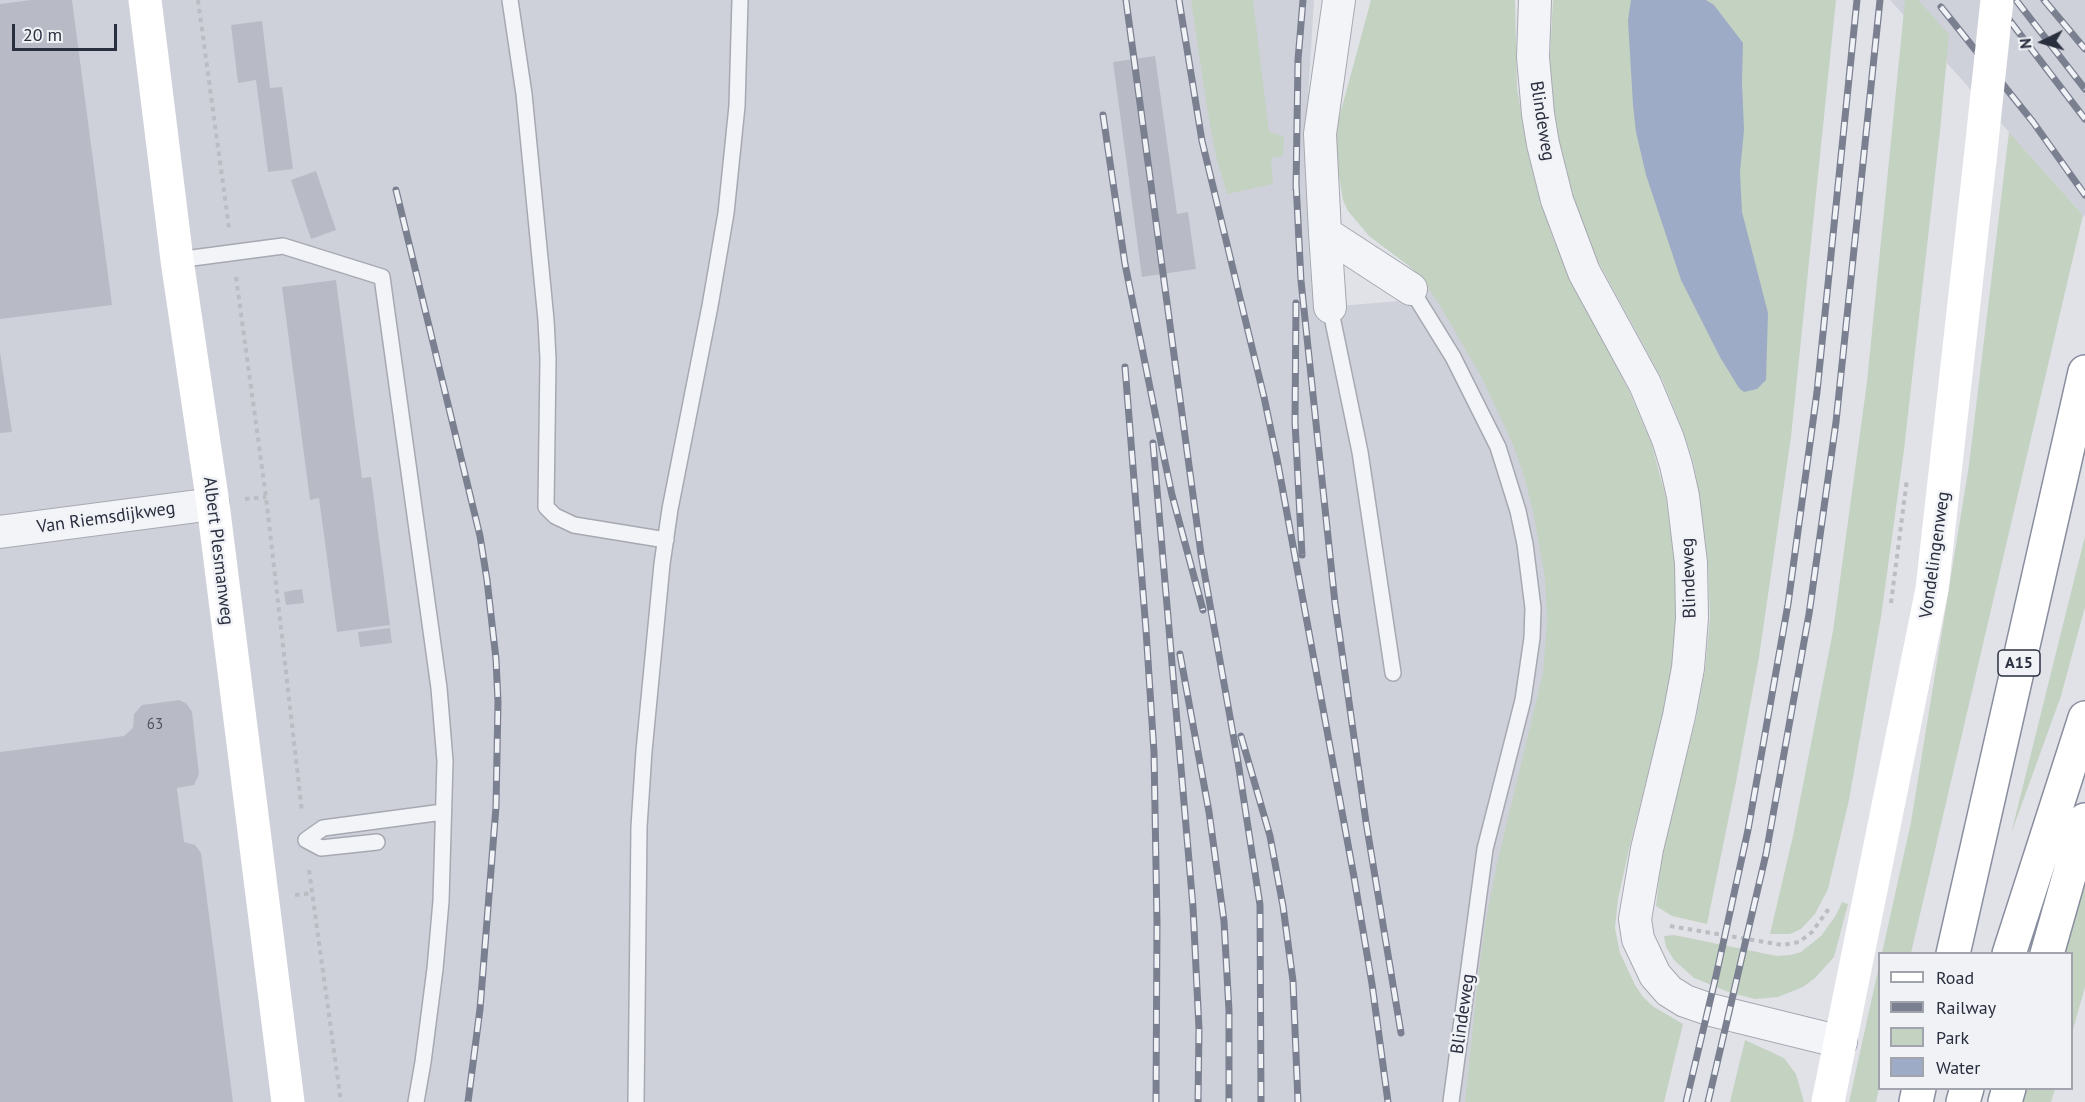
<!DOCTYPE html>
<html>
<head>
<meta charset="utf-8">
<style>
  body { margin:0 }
  #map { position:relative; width:2085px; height:1102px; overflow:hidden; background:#e1e2e8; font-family:"PT Sans",sans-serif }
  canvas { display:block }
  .legend { position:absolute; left:1878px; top:952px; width:195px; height:138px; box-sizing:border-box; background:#f0f2f6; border:2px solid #a1a4ad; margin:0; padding:8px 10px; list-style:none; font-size:18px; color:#2a2f3f }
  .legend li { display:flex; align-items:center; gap:12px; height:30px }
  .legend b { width:30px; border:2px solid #a1a4ad }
  .north { position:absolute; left:2013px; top:12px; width:60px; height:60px; -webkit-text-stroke:4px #f0f2f6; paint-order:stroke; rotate:265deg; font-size:16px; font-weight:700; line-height:24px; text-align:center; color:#2a2f3f }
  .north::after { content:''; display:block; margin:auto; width:21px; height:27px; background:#2a2f3f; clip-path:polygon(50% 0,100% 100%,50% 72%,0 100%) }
  .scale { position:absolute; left:12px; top:24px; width:105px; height:27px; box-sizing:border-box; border:3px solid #2a2f3f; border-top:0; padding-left:8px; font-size:18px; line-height:21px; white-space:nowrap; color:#2a2f3f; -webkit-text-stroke:4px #f0f2f6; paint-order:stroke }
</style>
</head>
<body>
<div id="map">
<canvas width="2085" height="1102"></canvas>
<ul class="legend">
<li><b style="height:8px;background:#fff"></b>Road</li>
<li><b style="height:8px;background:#7b8091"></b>Railway</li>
<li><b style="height:16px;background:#c4d2c2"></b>Park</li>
<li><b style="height:16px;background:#9eabc6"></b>Water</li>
</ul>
<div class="north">N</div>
<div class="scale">20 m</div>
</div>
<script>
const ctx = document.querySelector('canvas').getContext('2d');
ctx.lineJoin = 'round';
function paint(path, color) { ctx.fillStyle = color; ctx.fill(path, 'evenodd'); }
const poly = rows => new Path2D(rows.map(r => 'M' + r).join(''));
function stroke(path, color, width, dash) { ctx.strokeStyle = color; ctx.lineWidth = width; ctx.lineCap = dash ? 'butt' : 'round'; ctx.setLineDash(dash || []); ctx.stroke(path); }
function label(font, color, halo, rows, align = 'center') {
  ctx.font = font + ' "PT Sans",sans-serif'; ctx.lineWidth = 5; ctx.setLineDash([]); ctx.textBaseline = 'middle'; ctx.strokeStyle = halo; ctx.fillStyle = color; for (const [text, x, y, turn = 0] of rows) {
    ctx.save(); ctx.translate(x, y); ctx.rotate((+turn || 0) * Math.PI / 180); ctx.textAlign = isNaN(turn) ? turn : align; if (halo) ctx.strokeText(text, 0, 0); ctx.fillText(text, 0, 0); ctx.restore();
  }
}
const built = poly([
  [0,0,1314,0,1307,114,1306,177,1309,256,1314,308,1399,301,1427,274,1517,435,1557,613,1487,1102,0,1102],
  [1890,0,2085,0,2085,217,2009,132]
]);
const green = poly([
  [1191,0,1253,0,1269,132,1284,136,1283,156,1271,158,1273,184,1227,194,1216,156,1208,114],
  [1371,0,1515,0,1517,88,1527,148,1541,204,1554,241,1570,279,1629,391,1651,442,1666,498,1675,566,1676,619,1672,668,1663,713,1630,845,1618,899,1615,928,1620,953,1635,985,1643,997,1654,1007,1683,1024,1664,1102,1465,1102,1479,969,1486,919,1498,859,1543,673,1547,621,1545,578,1533,511,1524,476,1512,442,1482,378,1438,302,1422,279,1409,266,1369,236,1348,211,1343,200,1337,164,1335,133],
  [1553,0,1836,0,1791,437,1759,657,1736,782,1707,924,1672,916,1656,906,1662,853,1696,719,1705,670,1710,618,1708,561,1699,492,1693,461,1684,433,1662,379,1599,263,1584,230,1572,196,1558,142,1553,112,1550,57],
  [1905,0,1918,0,1949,34,1940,131,1904,450,1881,617,1849,800,1828,889,1815,914,1801,929,1790,934,1770,934,1793,836,1833,631,1867,382],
  [2009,132,2083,215,1911,953,1882,953,1911,822,1969,465],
  [2085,536,2085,607,2061,696,2011,834],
  [2085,873,2085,987,2072,1033,2072,954,2062,954],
  [1842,902,1848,904,1834,957,1815,978,1803,987,1778,997,1755,999,1731,993,1694,978,1674,960,1666,947,1664,936,1674,935,1777,956,1790,955,1801,952,1821,936,1836,915],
  [1879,966,1879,1088,1876,1102,1849,1102],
  [1745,1040,1784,1058,1796,1074,1804,1102,1730,1102],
  [2022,1089,2055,1089,2051,1102,2018,1102]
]);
const water = poly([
  [1631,0,1706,0,1714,5,1743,43,1742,82,1744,130,1740,172,1742,212,1768,313,1766,380,1757,389,1744,392,1739,388,1720,357,1681,280,1646,175,1636,132,1633,105,1628,20]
]);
const building = poly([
  [31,0,72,0,112,305,0,319,0,4],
  [262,21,270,88,282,87,293,169,268,172,256,80,238,83,231,25],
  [1155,56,1177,214,1188,212,1196,269,1142,277,1113,62],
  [316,171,336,230,311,239,291,180],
  [336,280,362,478,371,477,390,625,337,632,319,498,310,500,282,287],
  [0,352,12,432,0,433],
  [302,589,304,603,286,605,284,592],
  [390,628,392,643,360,647,358,632],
  [179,700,186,703,192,712,199,774,194,785,177,788,184,842,195,845,201,853,233,1102,0,1102,0,752,124,736,133,728,134,714,142,705]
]);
const path = poly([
  [198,0,229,228],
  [236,277,266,497,302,812],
  [245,499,266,497],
  [1891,603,1907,479],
  [309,870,341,1102],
  [295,895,313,893],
  [1670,926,1783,945,1799,942,1812,932,1830,907]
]);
const lane = poly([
  [510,0,524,94,546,320,548,359,546,507,555,516,574,525,666,540],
  [177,260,283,246,382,277,439,688,445,761,441,901,435,969,423,1062,416,1102],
  [1411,289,1453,357,1498,447,1518,511,1525,544,1533,608,1532,638,1523,700,1485,849,1451,1102],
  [1330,307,1360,452,1393,673],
  [377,842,321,848,306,840,323,828,443,812],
  [636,1102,639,827,644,751,662,564,670,509,710,306,726,213,737,106,740,0]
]);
const street = poly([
  [1339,0,1320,134,1325,233,1411,289],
  [1535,0,1533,57,1538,114,1543,144,1557,200,1584,272,1645,384,1668,439,1676,465,1683,496,1691,563,1692,618,1688,668,1679,716,1647,849,1635,919,1638,939,1655,975,1669,991,1685,1001,1711,1010,1841,1042],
  [1325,233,1330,307],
  [0,532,213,504]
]);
const secondary = poly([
  [145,0,177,260,213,504,288,1102],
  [1828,1102,1932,589,1980,160]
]);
const highway = poly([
  [1953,954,2085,372],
  [2009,954,2085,718],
  [2047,954,2085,820],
  [1916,1102,1919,1088],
  [1963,1102,1967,1088],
  [2005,1102,2009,1088]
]);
const rail = poly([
  [1126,0,1201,554,1238,762,1260,905,1261,1102],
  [1179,0,1202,141,1264,397,1277,459,1354,877,1372,984,1388,1102],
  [1994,0,2085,119],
  [2016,0,2085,89],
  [2044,0,2085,49],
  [1941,7,2033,122,2085,195],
  [1103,115,1125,264,1165,462,1172,495,1203,610],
  [1296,182,1301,281,1335,603,1366,822,1401,1033],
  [1296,189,1298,60,1303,0],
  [396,190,480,536,487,580,496,659,498,702,496,807,480,1009,468,1102],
  [1296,303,1295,422,1302,555],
  [1125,367,1146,630,1154,752,1157,923,1156,1102],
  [1153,443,1193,907,1199,1029,1198,1102],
  [1180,654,1209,812,1224,921,1229,1011,1229,1102],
  [1241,736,1270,836,1283,906,1293,981,1298,1102],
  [1686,1102,1716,976,1748,830,1788,604,1817,392,1857,0],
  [1708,1102,1766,854,1809,614,1836,422,1880,0]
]);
const secondaryBridge = poly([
  [1980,160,1997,0]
]);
const numberNames = [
  ["63",155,725]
];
const shields = [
  [2019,663,42]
];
const shieldNames = [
  ["A15",2019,663]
];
const streetNames = [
  ["Blindeweg",1542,121,81],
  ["Van Riemsdijkweg",106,518,-8],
  ["Albert Plesmanweg",218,551,83],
  ["Vondelingenweg",1935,555,-82],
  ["Blindeweg",1689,578,-92],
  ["Blindeweg",1463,1014,-82]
];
paint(built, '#cfd1da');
paint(green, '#c4d2c2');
paint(water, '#9eabc6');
paint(building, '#b8bbc5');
stroke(lane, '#a6a9b2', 18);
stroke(street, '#a6a9b2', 34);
stroke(highway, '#898e9e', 36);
stroke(path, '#bbbdc3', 4, [4.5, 4.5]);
stroke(lane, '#f3f4f7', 15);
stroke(street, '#f3f4f7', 32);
stroke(secondary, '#fff', 33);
stroke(highway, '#fff', 33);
stroke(rail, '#7b8091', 7);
stroke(rail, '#f0f2f6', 4.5, [14]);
stroke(secondaryBridge, '#fff', 33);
label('15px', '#4e5260', null, numberNames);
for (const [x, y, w] of shields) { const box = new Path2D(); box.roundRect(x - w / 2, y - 13, w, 26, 4.5); ctx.fillStyle = '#f0f2f6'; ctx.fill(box); stroke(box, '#2a2f3f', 1.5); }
label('bold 16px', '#2a2f3f', null, shieldNames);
label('18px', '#2a2f3f', '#f0f2f6', streetNames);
</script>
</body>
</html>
